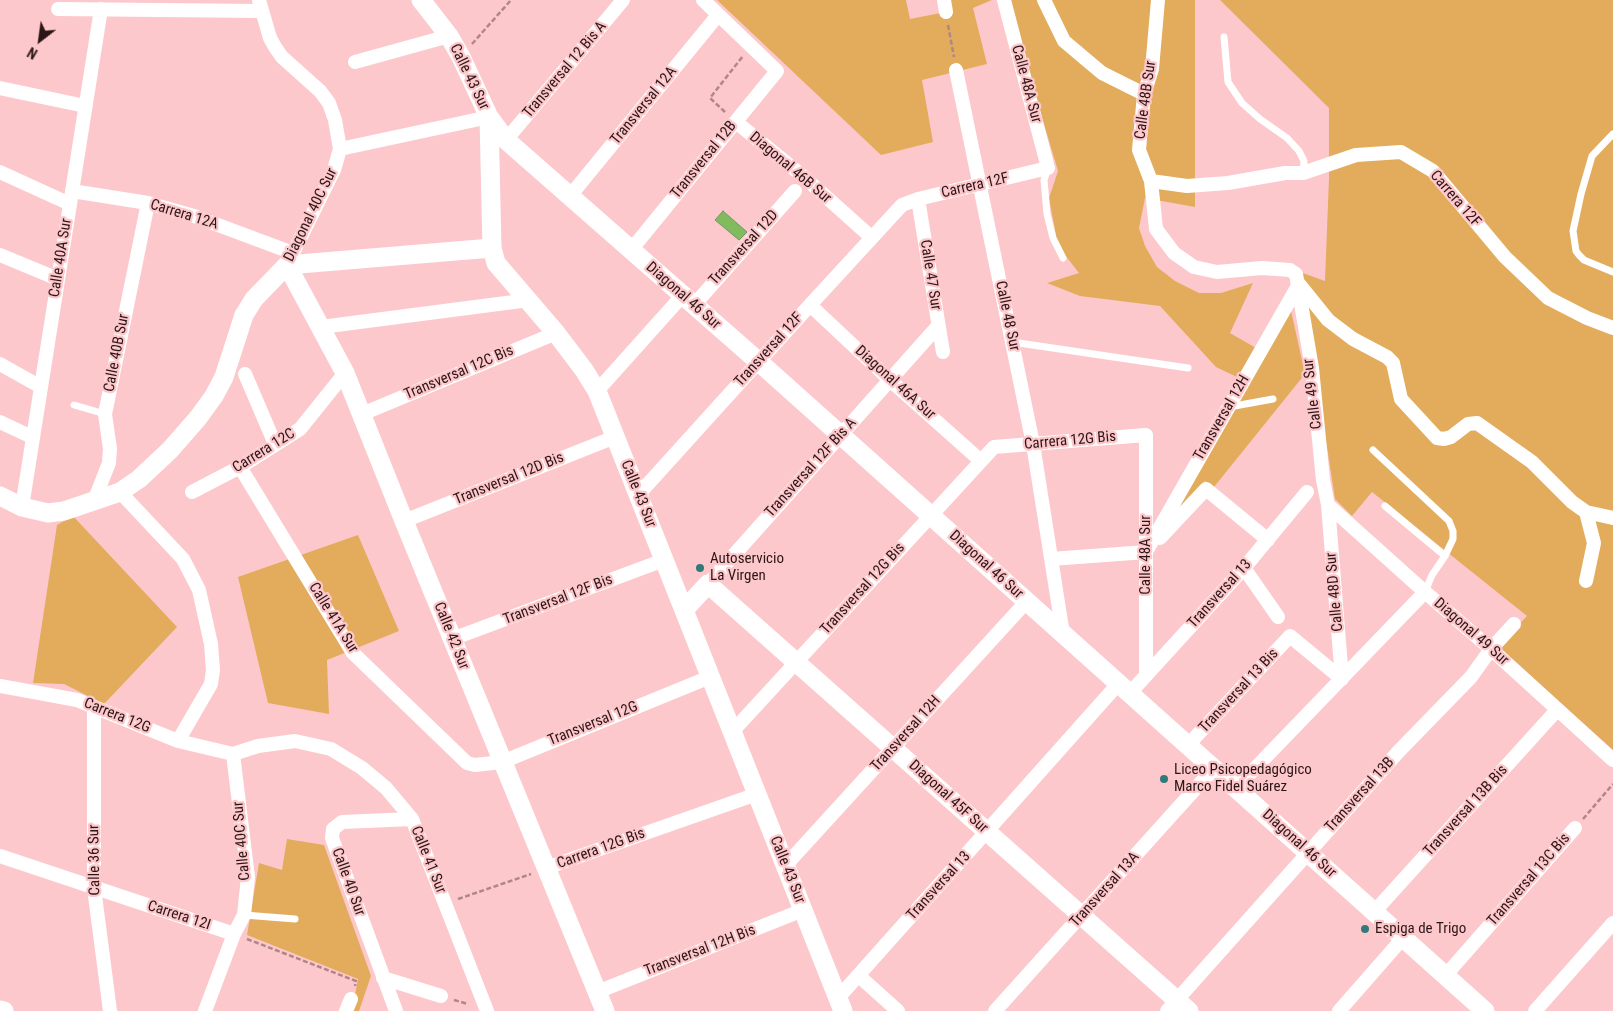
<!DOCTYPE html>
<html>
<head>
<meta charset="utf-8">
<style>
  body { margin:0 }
  #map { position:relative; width:1613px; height:1011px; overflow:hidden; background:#fdc8cb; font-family:"Roboto Condensed",sans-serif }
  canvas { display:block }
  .north { position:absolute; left:15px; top:15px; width:50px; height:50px; -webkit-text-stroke:4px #fdc8cb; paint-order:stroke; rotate:210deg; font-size:14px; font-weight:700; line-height:20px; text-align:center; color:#2c1517 }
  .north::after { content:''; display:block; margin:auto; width:18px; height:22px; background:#2c1517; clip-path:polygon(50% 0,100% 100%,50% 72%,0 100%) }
</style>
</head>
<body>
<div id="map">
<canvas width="1613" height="1011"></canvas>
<div class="north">N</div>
</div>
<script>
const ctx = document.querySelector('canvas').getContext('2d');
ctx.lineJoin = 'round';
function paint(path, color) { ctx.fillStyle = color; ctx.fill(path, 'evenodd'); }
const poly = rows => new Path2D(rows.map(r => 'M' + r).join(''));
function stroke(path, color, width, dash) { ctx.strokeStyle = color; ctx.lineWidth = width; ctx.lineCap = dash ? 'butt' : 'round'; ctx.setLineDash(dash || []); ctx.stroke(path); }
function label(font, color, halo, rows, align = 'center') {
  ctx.font = font + ' "Roboto Condensed",sans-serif'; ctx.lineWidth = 4.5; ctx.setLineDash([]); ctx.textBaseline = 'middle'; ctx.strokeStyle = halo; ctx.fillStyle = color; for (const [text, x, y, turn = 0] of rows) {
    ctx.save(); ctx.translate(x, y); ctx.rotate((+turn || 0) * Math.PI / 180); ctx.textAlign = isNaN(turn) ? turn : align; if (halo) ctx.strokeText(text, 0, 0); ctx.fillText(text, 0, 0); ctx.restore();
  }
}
const green = poly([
  [717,0,906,0,910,19,951,11,949,0,992,0,973,8,987,64,922,80,933,142,881,155],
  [1007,0,1195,0,1195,207,1145,198,1139,228,1145,246,1157,267,1175,281,1199,293,1221,293,1253,283,1230,333,1256,348,1239,378,1216,367,1160,306,1080,296,1047,283,1079,273,1058,246,1049,198,1058,171],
  [1220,0,1613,0,1613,750,1498,646,1527,616,1372,492,1352,516,1335,499,1300,272,1325,281,1329,178,1329,108],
  [1290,306,1305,374,1214,487,1205,481,1169,522],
  [73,516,177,627,104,704,64,684,33,683,57,525],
  [358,535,399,631,327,660,329,714,268,703,238,577],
  [287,839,324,845,371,976,359,1011,352,1011,358,979,247,935,259,863,282,870]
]);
const building = poly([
  [723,211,747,232,739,240,715,220,723,211]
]);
const path = poly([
  [948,25,954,57],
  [472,44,511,0],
  [725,112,710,98,743,56],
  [1583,819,1613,784],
  [458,899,531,874],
  [247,939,356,981,355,986],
  [454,1000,468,1004]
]);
const lane = poly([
  [1224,37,1228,82,1242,103,1260,119,1287,138,1299,151,1304,161,1303,173],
  [1613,134,1592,156,1581,194,1573,231,1576,251,1579,255,1584,260,1613,272],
  [1048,168,1044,180,1047,214,1053,238,1063,258],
  [1012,342,1188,368],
  [74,405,105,414],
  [1229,407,1273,399],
  [1373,450,1449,521,1453,531,1453,539,1445,556,1432,575,1425,592],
  [1385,506,1445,556],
  [244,915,295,919]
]);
const street = poly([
  [259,0,270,38,275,47,282,57,320,91,329,103,335,120,340,149,334,170,287,265],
  [944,0,946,12],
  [1044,0,1064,41,1102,73,1144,94],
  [1158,0,1152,69,1144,94,1139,150,1151,181,1156,229,1174,253,1194,267,1217,272,1262,268,1290,270,1296,274,1312,368,1323,480,1328,505,1342,679],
  [58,9,261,11],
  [355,62,449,36],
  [956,70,1033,444,1063,634],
  [0,88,85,106],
  [736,122,805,178,871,237],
  [506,140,623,0],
  [340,149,489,117],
  [0,172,70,204],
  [1151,181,1187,186,1228,183,1285,173,1303,173,1356,155,1401,152,1433,171,1505,257,1548,298,1587,318,1613,328],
  [72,191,148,203,194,216,293,253],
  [570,196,718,15],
  [918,199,943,352],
  [631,250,777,71,703,0],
  [0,255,58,279],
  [1299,284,1328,320,1353,339,1387,357,1393,363,1401,399,1437,438,1444,439,1451,437,1468,424,1477,423,1532,462,1572,502,1586,512,1613,518],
  [694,305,795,191],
  [810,305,890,380,981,461],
  [321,327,529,300],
  [0,364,41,387],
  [245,374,275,444],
  [597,391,683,295],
  [362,414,556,333],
  [0,422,32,437],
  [240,467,353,653,467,763,475,765,502,762,710,677],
  [120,492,183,559,199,590,211,644,213,670,211,684,178,741],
  [192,492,240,467,300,429,345,373],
  [638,495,810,305,902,205,918,199,1048,168,1004,0],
  [94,501,109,463,110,449,105,414,148,203],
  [1328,505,1425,592,1491,649,1613,760],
  [22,507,101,9],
  [1586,512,1594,543,1586,581],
  [404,521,615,437],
  [1160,538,1206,489,1268,540],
  [1147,550,1299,284],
  [1051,559,1146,552],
  [1244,568,1278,617],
  [708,584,938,326],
  [452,639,664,560],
  [0,686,77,700,178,741,233,754],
  [1130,693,1244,568,1307,492],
  [94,707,94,888,110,1011],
  [732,732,994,447,1146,435,1146,674],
  [1188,745,1290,636,1342,679],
  [233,754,258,746,295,741,331,749,362,768,386,788,412,819,487,1011],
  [1236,788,1425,592],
  [0,856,234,934],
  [785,866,1027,601],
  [546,868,757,794],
  [1374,912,1557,710],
  [859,976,898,1011],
  [1445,976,1575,828],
  [383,978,441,996],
  [597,992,803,910],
  [838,998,1119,683],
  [205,1011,234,934,244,915,248,877,233,754],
  [346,1011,351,999],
  [396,1011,332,838,333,829,342,822,412,819],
  [995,1011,1214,768],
  [1167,1011,1399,751,1471,677,1491,649,1514,624],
  [1339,1011,1403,938],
  [1535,1011,1613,923]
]);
const secondary = poly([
  [421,0,449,36,461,57,489,117,492,248,496,263,556,333,584,370,597,391,843,1011],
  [489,117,506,140,759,362,1485,1011],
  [287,265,345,373,404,521,605,1011],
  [287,265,492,248],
  [0,496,22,507,48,513,64,511,120,492,139,479,170,450,198,418,214,396,224,377,244,315,254,299,287,265],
  [684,610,708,584,1189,1011],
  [0,1010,4,1011]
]);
const markers = [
  [700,568,5,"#307a7a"],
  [1164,779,5,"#307a7a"],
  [1365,929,5,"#307a7a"]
];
const streetNames = [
  ["Transversal 12 Bis A",565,70,-50],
  ["Calle 43 Sur",469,77,64],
  ["Calle 48A Sur",1026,84,75],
  ["Calle 48B Sur",1146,100,-82],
  ["Transversal 12A",644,106,-51],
  ["Transversal 12B",704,160,-51],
  ["Diagonal 46B Sur",790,168,40],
  ["Carrera 12F",975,186,-13],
  ["Carrera 12F",1455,199,49],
  ["Carrera 12A",184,215,17],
  ["Diagonal 40C Sur",311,215,-64],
  ["Transversal 12D",744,248,-48],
  ["Calle 40A Sur",61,258,-81],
  ["Calle 47 Sur",930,275,81],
  ["Diagonal 46 Sur",683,296,41],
  ["Calle 48 Sur",1007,316,78],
  ["Transversal 12F",769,350,-48],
  ["Calle 40B Sur",117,353,-79],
  ["Transversal 12C Bis",459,373,-23],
  ["Diagonal 46A Sur",895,383,42],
  ["Calle 49 Sur",1313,394,-97],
  ["Transversal 12H",1222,418,-60],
  ["Carrera 12G Bis",1070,441,-5],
  ["Carrera 12C",264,451,-32],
  ["Transversal 12F Bis A",811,468,-48],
  ["Transversal 12D Bis",509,479,-22],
  ["Calle 43 Sur",638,494,68],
  ["Calle 48A Sur",1146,555,-90],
  ["Diagonal 46 Sur",986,565,42],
  ["Transversal 12G Bis",863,589,-48],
  ["Calle 48D Sur",1335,592,-95],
  ["Transversal 13",1220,594,-48],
  ["Transversal 12F Bis",558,600,-21],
  ["Calle 41A Sur",333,618,58],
  ["Diagonal 49 Sur",1471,632,41],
  ["Calle 42 Sur",451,636,68],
  ["Transversal 13 Bis",1239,691,-47],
  ["Carrera 12G",117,716,22],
  ["Transversal 12G",593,724,-22],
  ["Transversal 12H",906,734,-48],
  ["Transversal 13B",1360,795,-48],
  ["Diagonal 45F Sur",948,797,42],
  ["Transversal 13B Bis",1466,811,-48],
  ["Calle 40C Sur",242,841,-95],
  ["Diagonal 46 Sur",1299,844,42],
  ["Carrera 12G Bis",601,849,-20],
  ["Calle 36 Sur",95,860,-91],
  ["Calle 41 Sur",428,860,68],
  ["Calle 43 Sur",787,870,68],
  ["Transversal 13C Bis",1529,880,-49],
  ["Calle 40 Sur",348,882,70],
  ["Transversal 13",939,886,-48],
  ["Transversal 13A",1105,890,-48],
  ["Carrera 12I",179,916,18],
  ["Transversal 12H Bis",700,951,-21]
];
const poiNames = [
  ["Autoservicio",710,559],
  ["La Virgen",710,576],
  ["Liceo Psicopedagógico",1174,770],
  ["Marco Fidel Suárez",1174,787],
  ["Espiga de Trigo",1375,929]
];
paint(green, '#e2ac5c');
paint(building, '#80bb5e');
stroke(building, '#769566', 1);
stroke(path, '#b08689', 2.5, [5, 2.5]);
stroke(lane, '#fff', 7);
stroke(street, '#fff', 14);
stroke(secondary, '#fff', 19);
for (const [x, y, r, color] of markers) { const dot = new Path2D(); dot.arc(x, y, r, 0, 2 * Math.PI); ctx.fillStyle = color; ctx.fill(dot); stroke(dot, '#fdc8cb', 2); }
label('15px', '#2c1517', '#fdc8cb', streetNames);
label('15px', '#2c1517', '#fdc8cb', poiNames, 'left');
</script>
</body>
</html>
